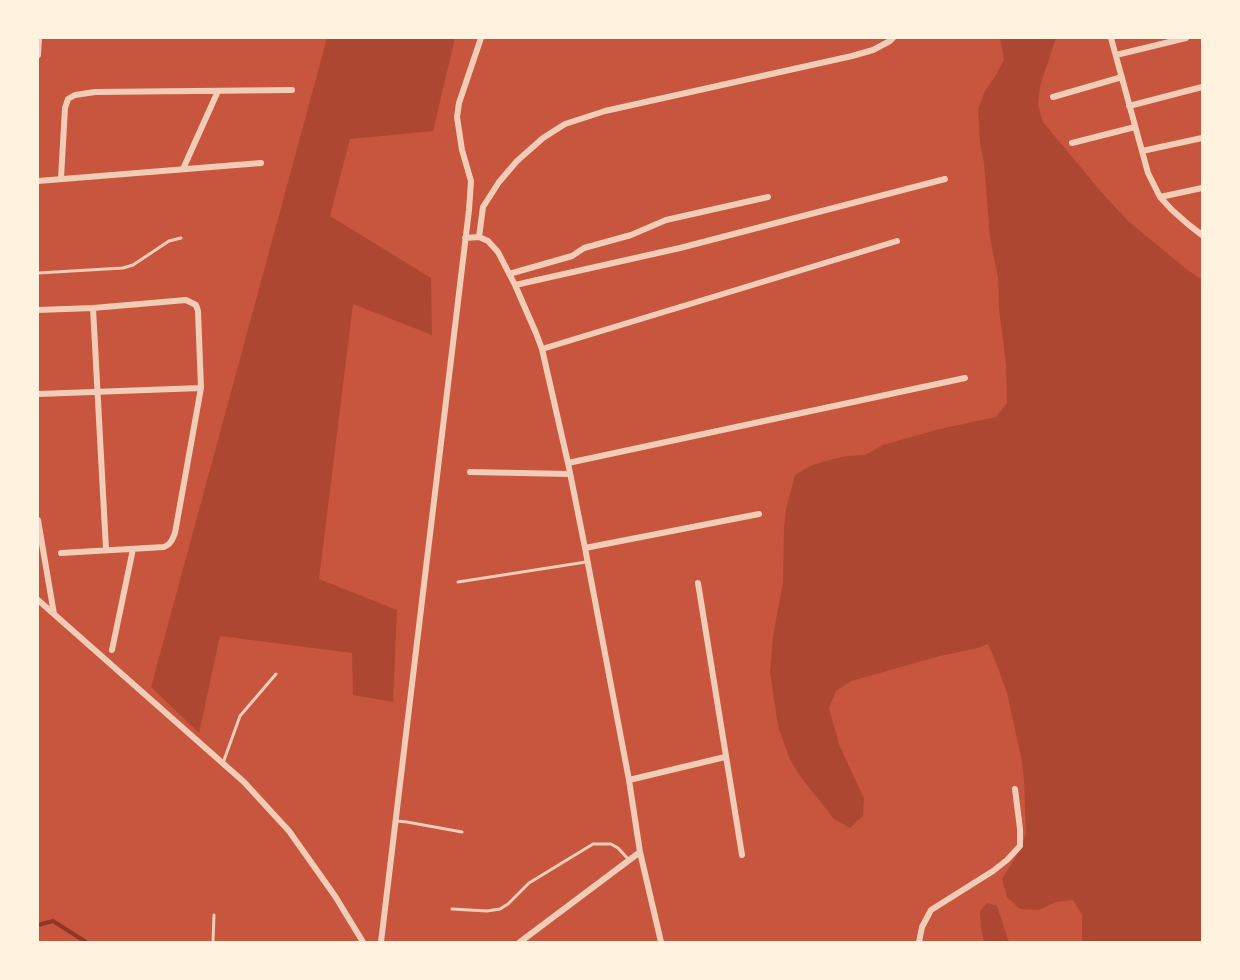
<!DOCTYPE html>
<html>
<head>
<meta charset="utf-8">
<style>
  body { margin:0 }
  #map { position:relative; width:1240px; height:980px; overflow:hidden; background:#c8553d; font-family:"IBM Plex Sans",sans-serif }
  canvas { display:block }
  .frame { position:absolute; inset:0; border:39px solid #fff3e0; pointer-events:none }
</style>
</head>
<body>
<div id="map">
<canvas width="1240" height="980"></canvas>
<div class="frame"></div>
</div>
<script>
const ctx = document.querySelector('canvas').getContext('2d');
ctx.lineJoin = 'round';
function paint(path, color) { ctx.fillStyle = color; ctx.fill(path, 'evenodd'); }
const poly = rows => new Path2D(rows.map(r => 'M' + r).join(''));
function stroke(path, color, width, dash) { ctx.strokeStyle = color; ctx.lineWidth = width; ctx.lineCap = dash ? 'butt' : 'round'; ctx.setLineDash(dash || []); ctx.stroke(path); }
const green = poly([
  [327,38,455,38,433,131,350,139,330,216,431,278,432,335,353,304,319,579,397,610,393,702,353,695,352,653,220,636,199,733,151,687],
  [1000,38,1056,38,1040,86,1038,105,1043,122,1103,194,1128,221,1185,268,1202,280,1202,942,1082,942,1082,915,1073,900,1056,902,1039,910,1020,909,1007,897,1002,879,1020,850,1026,833,1024,780,1022,762,1007,693,995,660,988,644,978,648,940,656,851,681,836,691,829,708,840,747,864,798,863,816,850,828,834,819,800,776,790,760,778,726,770,672,773,636,783,582,784,528,786,509,795,475,810,466,829,460,847,456,865,455,883,445,901,440,940,429,996,417,1007,403,1006,364,999,309,998,277,990,238,984,163,980,144,978,109,985,91,996,75,1004,59],
  [987,903,997,906,1009,942,984,942,981,928,980,911]
]);
const stream = poly([
  [38,925,53,921,86,942]
]);
const service = poly([
  [38,273,123,268,133,265,169,241,181,238],
  [458,582,586,562],
  [223,763,240,716,276,674],
  [396,821,407,822,462,832],
  [452,909,487,911,500,909,508,904,529,883,593,844,611,844,618,848,629,860],
  [213,942,214,915]
]);
const minor = poly([
  [1111,38,1148,173,1160,197,1172,210,1189,225,1202,235],
  [38,55,39,38],
  [1116,55,1186,38],
  [1053,97,1122,77],
  [1129,106,1202,87],
  [1072,143,1135,127],
  [1142,151,1202,138],
  [183,169,218,91],
  [61,178,65,108,68,99,75,95,95,92,292,90],
  [38,181,261,163],
  [1160,197,1202,188],
  [479,237,483,207,499,182,517,161,543,138,565,124,605,111,852,56,873,50,890,41,893,38],
  [465,238,479,237,488,241,498,252,515,285,536,333,542,349,568,463,585,548,629,780,640,852,661,942],
  [509,274,572,256,584,248,631,235,666,220,768,197],
  [515,285,680,248,945,179],
  [93,308,106,549],
  [38,310,93,308,186,300,196,305,198,311,201,388,175,533,172,540,169,544,164,547,61,553],
  [542,349,897,241],
  [38,394,201,388],
  [568,463,965,378],
  [470,472,570,474],
  [38,520,54,614],
  [585,548,759,514],
  [698,583,742,855],
  [38,600,244,782,289,831,335,896,363,942],
  [112,650,133,549],
  [629,780,725,757],
  [381,942,469,210,471,181,462,150,457,117,459,103,481,38],
  [520,942,640,852],
  [919,942,922,927,931,910,993,871,1007,860,1020,846,1020,829,1015,789]
]);
paint(green, '#ae4732');
stroke(stream, '#8f3625', 4);
stroke(service, '#f1ccb7', 3);
stroke(minor, '#f1ccb7', 6);
</script>
</body>
</html>
